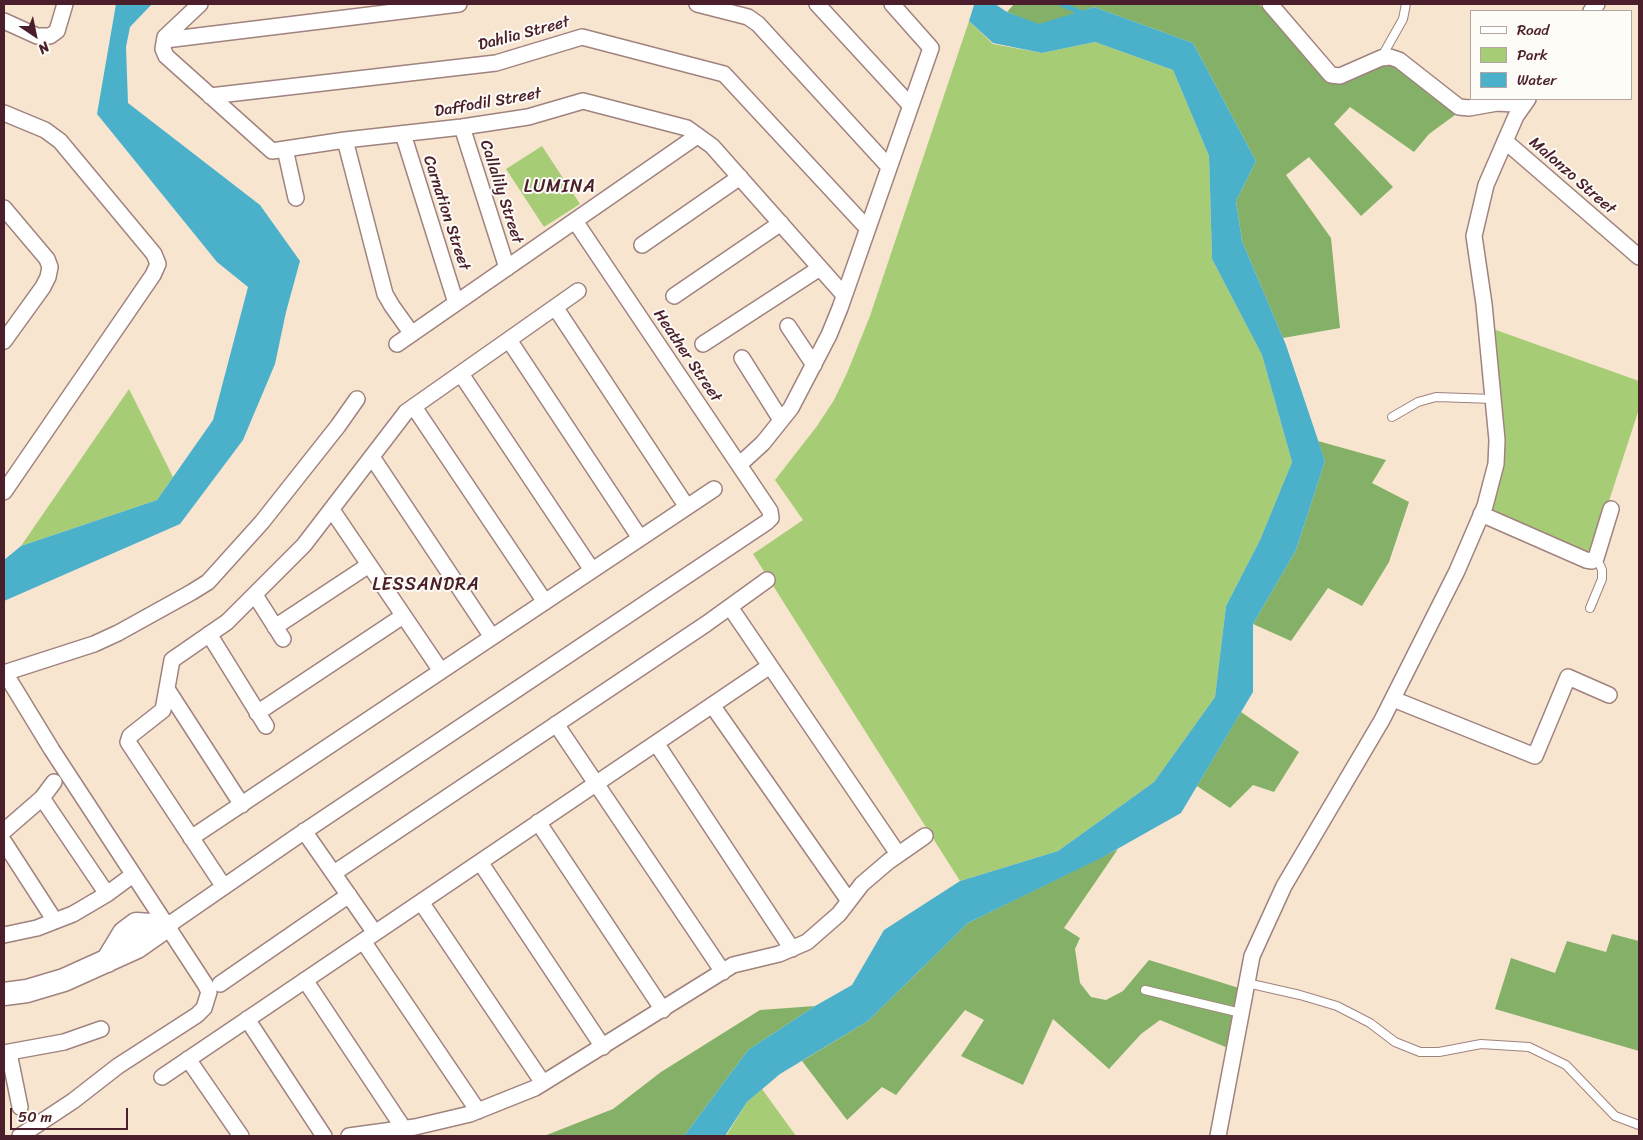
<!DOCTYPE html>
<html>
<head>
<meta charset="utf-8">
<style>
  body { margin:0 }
  #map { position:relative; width:1643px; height:1140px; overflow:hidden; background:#f7e5d0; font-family:Sriracha,sans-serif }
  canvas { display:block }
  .frame { position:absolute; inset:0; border:5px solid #4a1f2b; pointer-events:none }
  .legend { position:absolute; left:1470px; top:10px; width:162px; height:90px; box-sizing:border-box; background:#fdfcf7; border:1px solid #b5a4a5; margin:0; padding:6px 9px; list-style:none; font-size:15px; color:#4a1f2b }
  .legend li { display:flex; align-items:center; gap:10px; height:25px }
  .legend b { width:25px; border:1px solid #b5a4a5 }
  .north { position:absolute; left:10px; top:10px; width:50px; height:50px; -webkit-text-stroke:4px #fdfcf7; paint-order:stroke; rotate:146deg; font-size:14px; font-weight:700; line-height:20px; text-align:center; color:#4a1f2b }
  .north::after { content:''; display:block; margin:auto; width:18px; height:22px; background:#4a1f2b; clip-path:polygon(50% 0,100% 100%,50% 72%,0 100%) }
  .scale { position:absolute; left:10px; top:1108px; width:118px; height:22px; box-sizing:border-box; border:2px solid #4a1f2b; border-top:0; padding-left:6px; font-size:15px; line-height:18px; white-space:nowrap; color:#4a1f2b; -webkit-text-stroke:4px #fdfcf7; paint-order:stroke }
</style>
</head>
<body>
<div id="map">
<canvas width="1643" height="1140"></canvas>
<div class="frame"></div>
<ul class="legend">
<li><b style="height:6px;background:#fff"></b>Road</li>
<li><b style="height:14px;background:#a7cc76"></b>Park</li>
<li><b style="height:14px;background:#4bb1cb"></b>Water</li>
</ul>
<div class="north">N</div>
<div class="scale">50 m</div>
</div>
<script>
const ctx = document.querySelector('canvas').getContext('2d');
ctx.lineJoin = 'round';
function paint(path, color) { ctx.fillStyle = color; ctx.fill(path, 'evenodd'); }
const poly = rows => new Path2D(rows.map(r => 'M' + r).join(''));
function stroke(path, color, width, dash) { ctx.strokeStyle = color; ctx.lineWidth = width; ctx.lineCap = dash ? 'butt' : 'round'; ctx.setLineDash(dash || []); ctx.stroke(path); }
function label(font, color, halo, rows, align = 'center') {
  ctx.font = font + ' Sriracha,sans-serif'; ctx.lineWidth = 4; ctx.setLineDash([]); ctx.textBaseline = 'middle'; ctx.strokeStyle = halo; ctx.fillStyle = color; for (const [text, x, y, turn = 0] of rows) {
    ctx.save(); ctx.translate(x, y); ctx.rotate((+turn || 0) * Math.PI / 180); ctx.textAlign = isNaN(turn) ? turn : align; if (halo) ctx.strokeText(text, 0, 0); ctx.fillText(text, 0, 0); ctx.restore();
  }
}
const green = poly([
  [969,21,993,44,1042,53,1095,42,1173,70,1209,156,1212,259,1262,355,1292,462,1260,540,1226,606,1215,697,1154,782,1058,851,960,881,753,554,803,520,775,480,817,426,834,400,847,373,870,316],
  [542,146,580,204,544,227,506,169],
  [1493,329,1639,381,1639,409,1591,556,1491,509],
  [129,389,173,477,157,500,21,546],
  [762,1089,796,1136,726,1136,747,1102]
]);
const forest = poly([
  [1014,4,1259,4,1328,82,1343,83,1380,66,1391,63,1459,112,1429,134,1414,152,1350,107,1334,124,1393,187,1361,216,1309,157,1286,175,1331,238,1340,328,1283,338,1242,241,1236,201,1256,161,1193,43,1094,7,1039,25,1007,12],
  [1318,441,1386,460,1372,483,1409,502,1389,562,1362,606,1328,588,1291,641,1253,624,1296,550,1325,461],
  [1241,712,1299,752,1274,792,1253,785,1230,808,1197,786],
  [1118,849,1064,928,1080,938,1075,949,1080,983,1091,997,1106,1000,1123,991,1149,960,1239,988,1228,1048,1160,1020,1141,1034,1109,1069,1053,1019,1023,1085,961,1056,984,1020,965,1010,896,1095,882,1087,847,1120,802,1061,868,1021,968,923],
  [1612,934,1639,941,1639,1051,1495,1009,1511,958,1555,973,1567,941,1606,952],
  [815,1006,748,1050,684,1136,544,1136,613,1109,661,1072,760,1010]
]);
const water = poly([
  [116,4,152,4,130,27,126,47,128,103,260,205,300,261,286,312,275,364,243,440,180,524,4,601,4,560,21,546,157,500,213,420,248,287,217,262,97,114],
  [972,4,995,4,1007,12,1039,24,1094,7,1193,43,1256,161,1236,201,1242,241,1286,345,1325,461,1296,550,1253,624,1253,692,1181,813,1103,857,968,923,868,1021,780,1074,747,1102,725,1136,684,1136,748,1050,815,1006,852,985,884,930,960,881,1058,851,1154,782,1215,697,1226,606,1260,540,1292,462,1262,355,1212,259,1209,156,1173,70,1095,42,1042,53,993,43,969,21,974,5]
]);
const stream = poly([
  [1061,4,1084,14]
]);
const lane = poly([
  [1381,58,1403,19,1406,4],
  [1392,417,1418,402,1436,397,1493,399],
  [1590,608,1602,579,1602,570,1600,565,1594,560],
  [1247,983,1300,995,1337,1006,1370,1023,1395,1042,1420,1052,1439,1052,1481,1044,1529,1047,1566,1065,1615,1116,1639,1125],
  [1145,990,1241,1013]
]);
const street = poly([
  [200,4,165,37,163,49,166,56,272,151,345,140,462,127,528,117,583,101,687,128,712,146,844,295],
  [697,4,748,17,758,24,889,167],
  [817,4,910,105],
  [1270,4,1331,75,1340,76,1381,58,1390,57,1399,60,1459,107,1469,108,1497,103,1513,104,1523,99],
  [1591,11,1597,4],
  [4,21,37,36,50,36,57,31,65,4],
  [165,40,459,4],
  [210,96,496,63,582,37,724,74,867,228],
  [4,113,45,130,60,141,154,254,158,264,153,275,4,492],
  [462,127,507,268],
  [403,134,456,303],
  [345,140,385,294,392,306,412,334],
  [1505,141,1639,257],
  [285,149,296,198],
  [4,208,47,259,50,267,48,277,43,287,4,341],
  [642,245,740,177],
  [674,296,781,223],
  [555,307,687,507],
  [788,326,814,365],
  [509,340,640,538],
  [397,344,697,136],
  [703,344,820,268],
  [742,358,781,420],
  [461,374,592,570],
  [414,407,545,602],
  [372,457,492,637],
  [739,465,763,443,791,408,829,335,840,308,931,48,892,4],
  [332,510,441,671],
  [1481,514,1586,560,1592,561,1596,558,1611,509],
  [255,595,283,639],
  [730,607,898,854],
  [275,627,369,565],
  [209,634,266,726],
  [4,673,94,644,118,633,192,592,208,582,262,522,338,426,357,399],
  [5,673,52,750,205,984,209,992,204,1008,197,1015,118,1066,73,1101,20,1136],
  [167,689,242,805],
  [1393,699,1535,756,1568,677,1609,695],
  [712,705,849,901],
  [257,713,403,616],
  [556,724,723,972],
  [656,743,792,949],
  [42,798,107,894],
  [538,822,663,1010],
  [4,831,42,798,54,782],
  [304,831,375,933],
  [191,838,714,489],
  [4,842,55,921],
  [480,862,603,1047],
  [334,873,706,624,767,580],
  [224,887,128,742,130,736,163,710,172,660,227,622,304,545,406,412,578,291],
  [421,902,543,1083],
  [167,926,296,837,767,522,771,518,770,511,575,221],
  [4,935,37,928,73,914,107,894,130,877],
  [363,941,478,1111],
  [305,980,404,1129],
  [220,984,349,895],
  [247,1019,324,1136],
  [4,1053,64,1042,101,1029],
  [9,1053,20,1107],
  [188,1059,241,1136],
  [162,1077,770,666],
  [349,1136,415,1127,470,1114,535,1088,733,965,779,954,807,942,839,914,862,884,889,861,925,836],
  [1218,1136,1252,956,1284,886,1382,720,1457,571,1485,506,1496,464,1497,440,1484,304,1474,236,1486,185,1516,116,1528,99]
]);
const secondary = poly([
  [107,961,124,933,136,924,167,926],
  [4,994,27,991,64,980,137,947,167,926]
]);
const streetNames = [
  ["Dahlia Street",524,34,-15],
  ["Daffodil Street",488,103,-10],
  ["Malonzo Street",1572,176,41],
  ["Callalily Street",501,192,72],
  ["Carnation Street",446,213,72],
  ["Heather Street",687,356,56]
];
const neighbourhoodNames = [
  ["LUMINA",560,187],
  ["LESSANDRA",426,585]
];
paint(green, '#a7cc76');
paint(forest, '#85b067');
paint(water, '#4bb1cb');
stroke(stream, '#4bb1cb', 5);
stroke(lane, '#a0827e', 10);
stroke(street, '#a0827e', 18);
stroke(secondary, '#a0827e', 25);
stroke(lane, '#fff', 8);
stroke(street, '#fff', 15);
stroke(secondary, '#fff', 22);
label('16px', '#4a1f2b', '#fdfcf7', streetNames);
ctx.letterSpacing = '1px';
label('18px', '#4a1f2b', '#fdfcf7', neighbourhoodNames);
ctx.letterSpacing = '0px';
</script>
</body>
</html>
